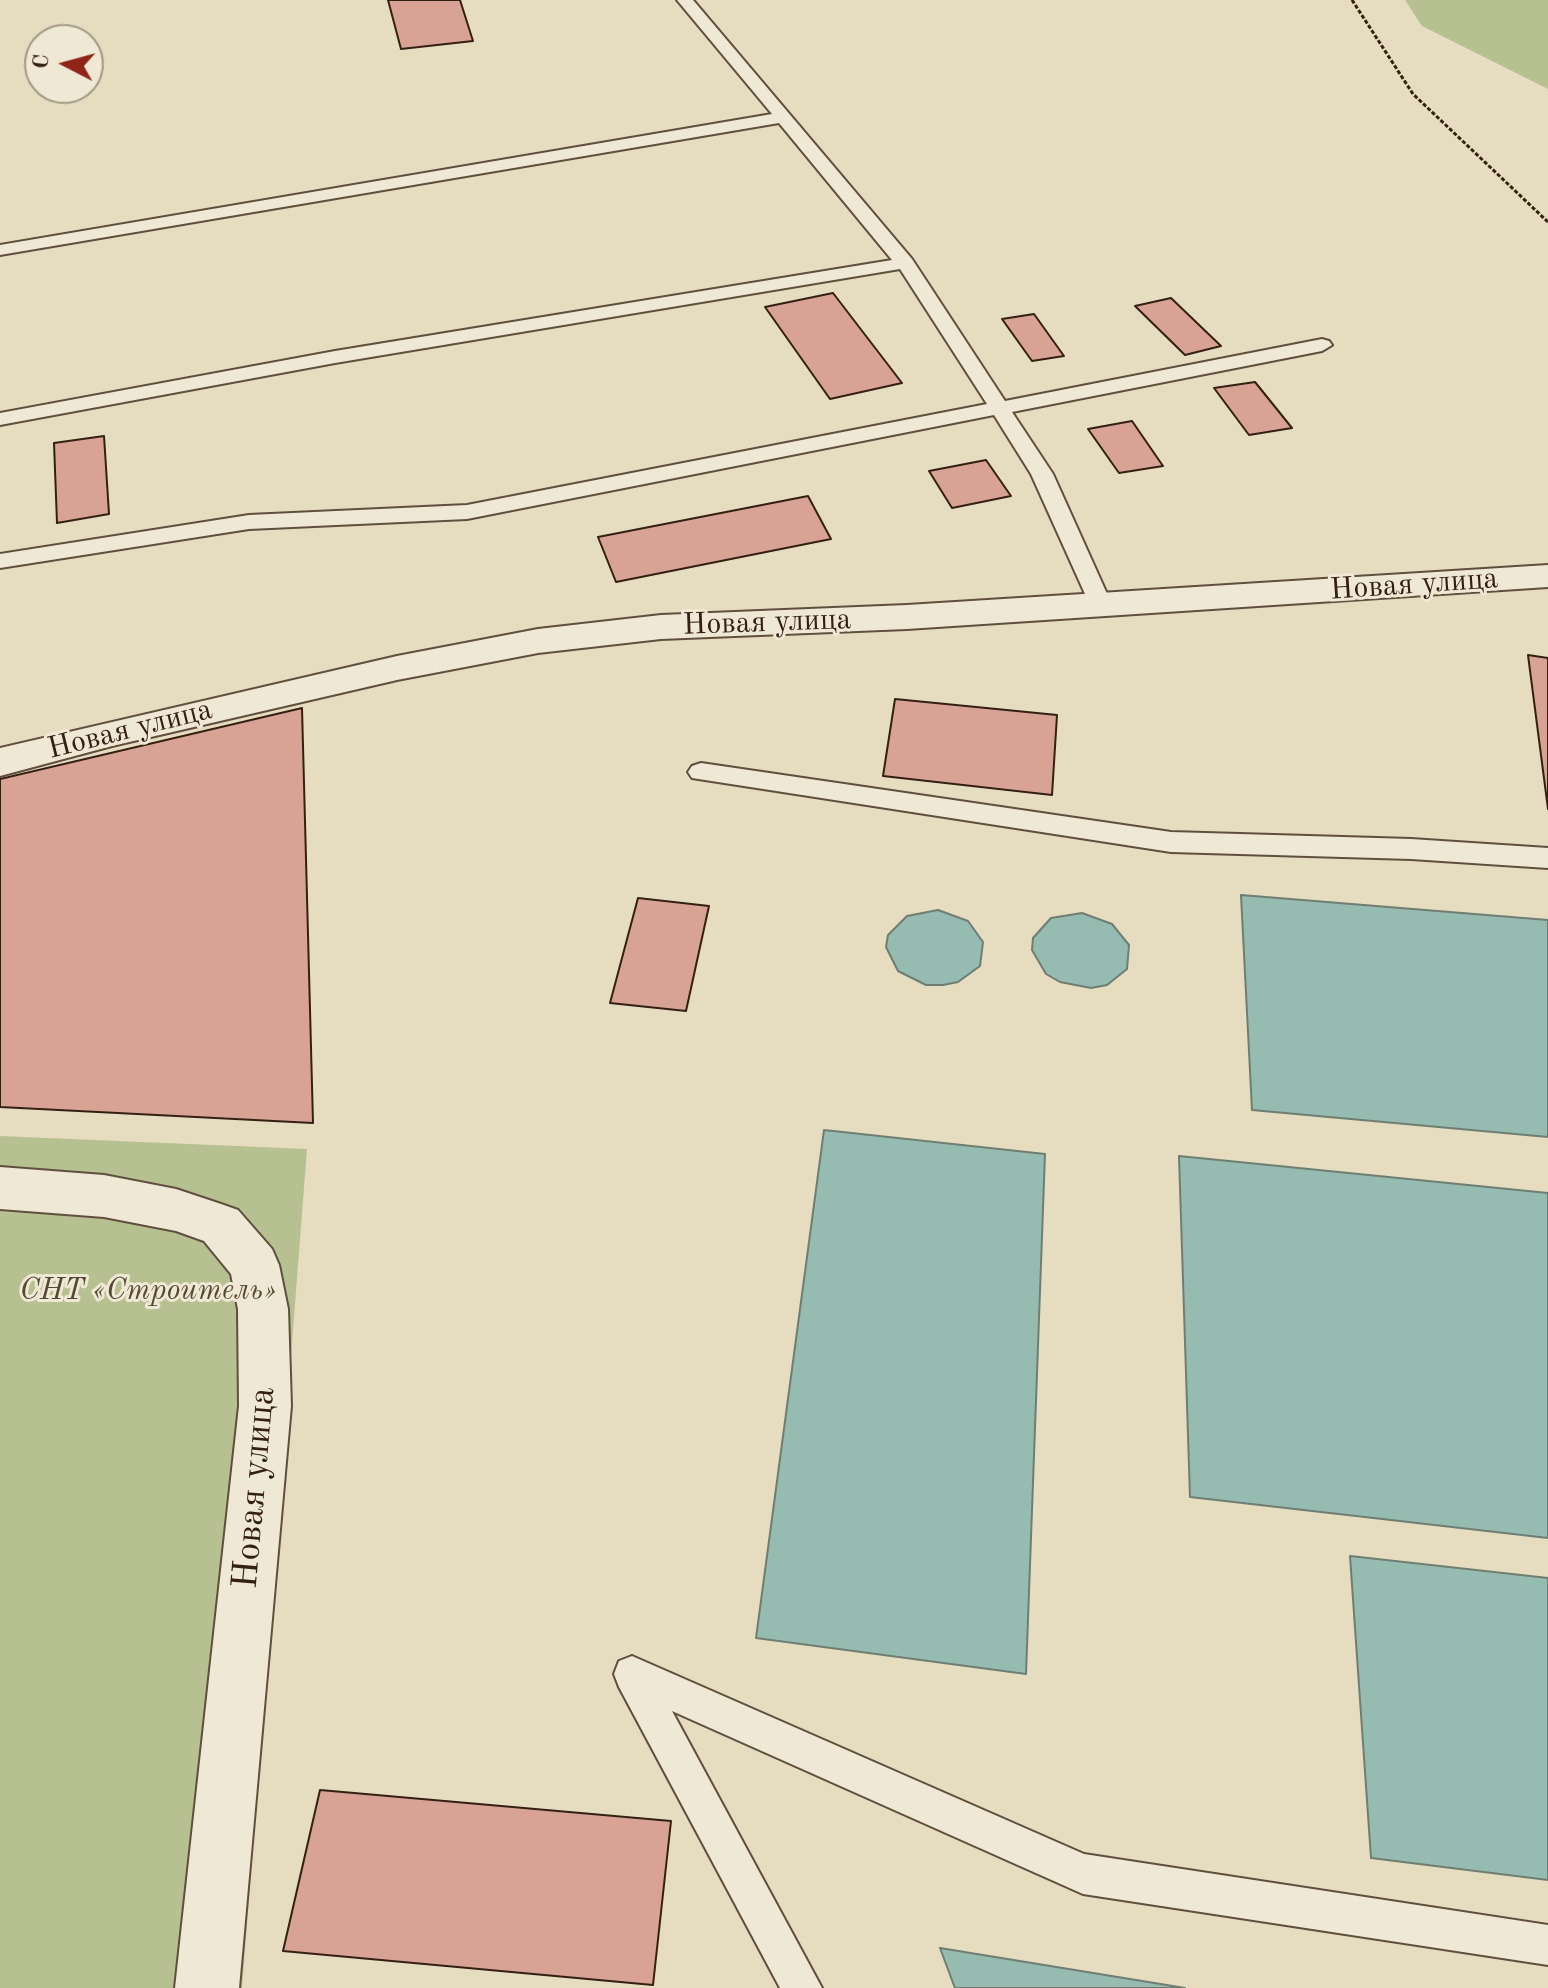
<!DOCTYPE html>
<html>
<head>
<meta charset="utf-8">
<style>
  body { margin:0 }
  #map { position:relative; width:1548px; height:1988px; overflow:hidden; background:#e6dcbf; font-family:"Old Standard TT",serif }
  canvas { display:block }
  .north { position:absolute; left:24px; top:24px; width:80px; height:80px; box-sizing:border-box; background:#efe8d5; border:2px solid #a49887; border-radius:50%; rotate:276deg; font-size:22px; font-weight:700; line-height:32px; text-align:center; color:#342013 }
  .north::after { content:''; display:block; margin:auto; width:28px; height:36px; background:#8f2418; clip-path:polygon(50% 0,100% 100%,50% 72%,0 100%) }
</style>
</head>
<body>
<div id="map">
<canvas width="1548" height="1988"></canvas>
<div class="north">С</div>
</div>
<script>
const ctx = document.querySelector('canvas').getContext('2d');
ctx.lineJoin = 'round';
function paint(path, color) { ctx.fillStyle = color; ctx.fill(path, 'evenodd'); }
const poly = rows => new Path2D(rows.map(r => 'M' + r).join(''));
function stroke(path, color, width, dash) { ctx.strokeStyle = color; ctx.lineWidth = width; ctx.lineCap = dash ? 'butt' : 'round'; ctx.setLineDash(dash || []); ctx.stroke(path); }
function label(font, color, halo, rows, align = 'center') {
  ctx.font = font + ' "Old Standard TT",serif'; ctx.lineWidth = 6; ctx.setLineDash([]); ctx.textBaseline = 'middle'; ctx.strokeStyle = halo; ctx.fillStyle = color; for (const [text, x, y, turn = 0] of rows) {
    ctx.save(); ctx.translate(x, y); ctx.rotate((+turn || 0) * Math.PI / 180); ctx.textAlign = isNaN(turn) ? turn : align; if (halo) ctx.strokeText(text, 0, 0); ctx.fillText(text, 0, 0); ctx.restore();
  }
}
const green = poly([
  [1405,0,1548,0,1548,89,1422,26],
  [0,1136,307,1149,242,1988,0,1988]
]);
const water = poly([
  [1241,895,1548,920,1548,1137,1252,1110,1241,895],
  [938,910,968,921,983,942,980,966,958,982,943,985,926,985,898,971,886,947,888,935,907,916,938,910],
  [1082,913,1112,924,1129,945,1127,969,1107,985,1091,988,1060,982,1046,974,1032,950,1033,938,1051,918,1082,913],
  [824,1130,1045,1154,1026,1674,756,1638,824,1130],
  [1179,1156,1548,1193,1548,1538,1190,1497,1179,1156],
  [1350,1556,1548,1578,1548,1880,1371,1858,1350,1556],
  [940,1948,1185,1988,955,1988,940,1948]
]);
const building = poly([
  [388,0,460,0,473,41,401,49,388,0],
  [833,293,902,383,830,399,765,307,833,293],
  [1171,298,1221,346,1185,355,1135,306,1171,298],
  [1034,314,1064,356,1032,361,1002,319,1034,314],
  [1255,382,1292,428,1249,435,1214,388,1255,382],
  [1132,421,1163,466,1119,473,1088,429,1132,421],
  [104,436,109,514,57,523,54,443,104,436],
  [986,460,1011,496,952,508,929,471,986,460],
  [808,496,831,539,616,582,598,537,808,496],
  [1528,655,1548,658,1548,809,1528,655],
  [895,699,1057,715,1052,795,883,776,895,699],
  [302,708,313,1123,0,1107,0,779,302,708],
  [638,898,709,906,686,1011,610,1003,638,898],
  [320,1790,671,1821,653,1985,283,1951,320,1790]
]);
const path = poly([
  [1352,0,1413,94,1548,222]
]);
const service = poly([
  [677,0,693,0,912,259,1005,401,1322,339,1329,341,1332,345,1322,351,1012,412,1053,474,1112,605,1109,610,1093,610,1090,605,1031,474,994,415,467,519,249,529,0,568,0,554,249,515,467,505,987,404,900,269,335,363,0,425,0,413,335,351,892,260,779,123,0,255,0,245,772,114,677,0],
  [701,763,1171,832,1411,839,1548,848,1548,868,1411,859,1171,852,692,778,688,772,692,766,701,763],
  [632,1656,1084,1854,1548,1925,1548,1965,1083,1894,672,1711,822,1988,780,1988,619,1687,614,1674,619,1661,632,1656]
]);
const minor = poly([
  [1548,565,1548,587,907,629,661,639,538,653,397,680,112,746,0,776,0,748,397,656,538,629,661,615,907,605,1548,565],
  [0,1167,104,1175,176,1189,221,1204,238,1210,272,1249,279,1265,288,1309,291,1406,239,1988,175,1988,239,1406,238,1309,231,1274,204,1241,176,1231,104,1217,0,1209,0,1167]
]);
const streetNames = [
  ["Новая улица",1414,585,-4],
  ["Новая улица",767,623,-2],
  ["Новая улица",130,730,-14]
];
const parkNames = [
  ["СНТ «Строитель»",148,1291]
];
const nearStreetnames = [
  ["Новая улица",255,1488,-85]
];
paint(green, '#b7c090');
paint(water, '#96bcb2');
stroke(water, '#6f7e72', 2);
paint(building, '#d8a394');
stroke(building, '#342013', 2);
stroke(service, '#604f3e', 4);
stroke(minor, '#604f3e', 4);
stroke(path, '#342013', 3, [4, 2]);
paint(service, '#efe8d5');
paint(minor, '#efe8d5');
label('30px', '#342013', '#efe8d5', streetNames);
label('italic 30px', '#554832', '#efe8d5', parkNames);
label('36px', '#342013', '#efe8d5', nearStreetnames);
</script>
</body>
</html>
